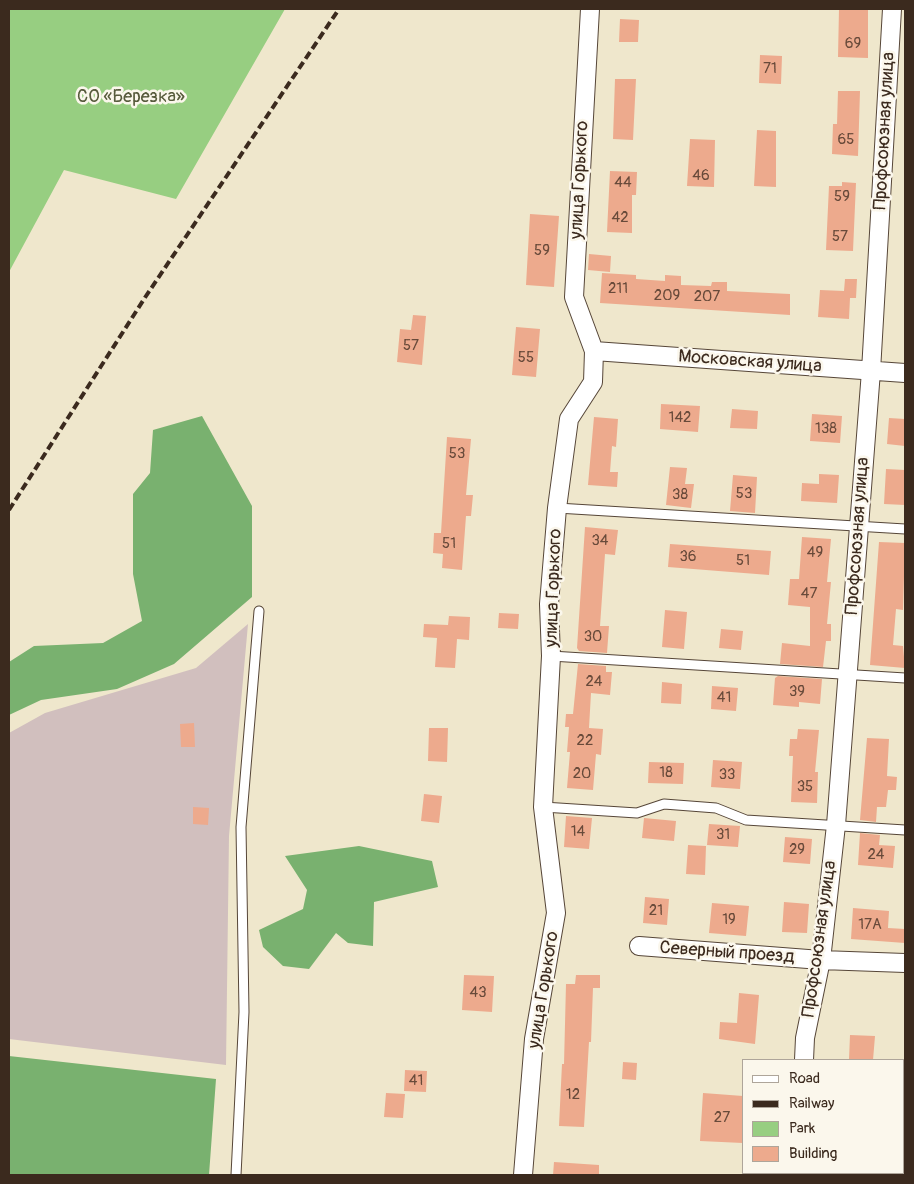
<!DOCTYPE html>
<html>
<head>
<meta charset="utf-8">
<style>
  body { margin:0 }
  #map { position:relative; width:914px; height:1184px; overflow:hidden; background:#efe7cc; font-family:Pangolin,sans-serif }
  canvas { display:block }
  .frame { position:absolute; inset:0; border:10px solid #3b2a1e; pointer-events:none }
  .legend { position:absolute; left:742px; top:1059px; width:162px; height:115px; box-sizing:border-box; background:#fbf7ec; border:1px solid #aea59a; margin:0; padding:6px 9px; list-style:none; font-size:15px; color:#3b2a1e }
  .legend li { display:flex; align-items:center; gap:10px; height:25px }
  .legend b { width:25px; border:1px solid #aea59a }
</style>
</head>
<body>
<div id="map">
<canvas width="914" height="1184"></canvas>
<div class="frame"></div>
<ul class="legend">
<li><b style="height:6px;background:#fff"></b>Road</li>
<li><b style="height:6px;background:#3b2a1e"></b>Railway</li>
<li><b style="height:14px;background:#97ce81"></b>Park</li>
<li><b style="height:14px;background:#edaa8d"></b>Building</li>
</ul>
</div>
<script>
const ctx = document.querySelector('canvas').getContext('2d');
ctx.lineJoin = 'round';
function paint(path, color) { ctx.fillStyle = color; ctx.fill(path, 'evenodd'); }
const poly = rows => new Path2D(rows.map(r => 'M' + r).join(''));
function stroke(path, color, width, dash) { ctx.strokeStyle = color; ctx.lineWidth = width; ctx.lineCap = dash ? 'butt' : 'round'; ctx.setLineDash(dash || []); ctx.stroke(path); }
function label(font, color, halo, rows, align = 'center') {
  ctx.font = font + ' Pangolin,sans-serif'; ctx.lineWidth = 5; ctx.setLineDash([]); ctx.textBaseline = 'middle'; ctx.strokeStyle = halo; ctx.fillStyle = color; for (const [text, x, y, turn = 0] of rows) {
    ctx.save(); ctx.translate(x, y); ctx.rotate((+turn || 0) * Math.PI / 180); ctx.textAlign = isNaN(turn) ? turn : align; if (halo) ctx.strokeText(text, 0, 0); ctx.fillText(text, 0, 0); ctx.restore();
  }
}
const industrial = poly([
  [248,624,229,836,226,1065,9,1039,9,733,45,713,196,668]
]);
const green = poly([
  [9,9,285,9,176,199,64,170,9,272]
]);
const forest = poly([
  [202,416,252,506,252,597,174,664,117,689,41,700,9,715,9,662,34,646,103,643,142,621,133,574,133,494,150,473,153,430],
  [359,846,432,861,438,887,374,902,373,946,348,943,336,933,309,969,283,966,263,947,259,930,303,909,307,890,285,856],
  [9,1056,216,1079,209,1175,9,1175]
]);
const building = poly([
  [839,9,868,9,868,58,838,57],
  [620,19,639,20,638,42,619,42],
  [760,55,782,56,781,84,759,83],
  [615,79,636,79,633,140,613,139],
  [838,91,860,91,858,156,832,154,833,124,837,124],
  [757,130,776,131,776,187,754,186],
  [690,139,715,140,714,187,687,186],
  [610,171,637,172,636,195,632,195,632,233,607,232],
  [842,182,856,183,853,251,826,250,829,186,842,186],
  [530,214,559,216,554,287,526,285],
  [589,254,611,256,610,272,588,270],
  [602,273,636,275,636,279,665,281,665,275,681,276,681,285,711,286,712,282,727,282,727,291,790,294,790,315,600,303],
  [845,279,857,279,856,298,850,298,849,319,818,317,820,290,844,291],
  [413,315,426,316,422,365,397,362,400,329,411,330],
  [516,327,540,329,536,377,512,375],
  [661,404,700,406,698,432,660,429],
  [732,409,758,411,757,429,730,428],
  [812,414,842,416,840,443,810,441],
  [594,417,618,419,616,447,612,446,610,472,618,472,617,487,588,485],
  [889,418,905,419,905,446,887,444],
  [447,437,471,439,466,495,473,495,471,516,466,516,462,570,442,568,443,554,433,553,434,533,441,533],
  [670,467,687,468,685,484,694,484,691,508,666,505],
  [886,469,905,470,905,505,884,504],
  [819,474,839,475,837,503,801,501,802,483,819,484],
  [733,475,757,477,755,513,730,511],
  [585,527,618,530,615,555,605,554,600,626,609,626,607,653,579,651,577,648],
  [802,537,831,539,827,582,831,582,827,624,831,624,831,641,826,641,823,667,780,664,782,643,810,646,810,607,788,605,790,579,799,579],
  [879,542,905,543,903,610,896,609,893,645,903,646,905,668,870,665],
  [670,544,771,551,769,575,668,567],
  [665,610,687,612,684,649,662,647],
  [499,613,519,614,518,629,498,628],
  [449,616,470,617,469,640,457,639,455,668,435,667,437,638,423,637,424,624,448,625],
  [721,629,743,631,741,650,719,648],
  [578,664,606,666,606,672,612,672,610,695,591,693,589,728,603,729,601,755,596,754,593,790,567,788,570,752,567,752,569,727,565,727,566,714,573,714],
  [778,676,822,679,820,704,799,702,799,707,773,705,775,678],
  [662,682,682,684,681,704,661,703],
  [712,686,738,688,736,711,711,709],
  [194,723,195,747,181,747,180,724],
  [429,728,448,728,447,762,428,761],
  [798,729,819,730,815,772,818,772,817,803,791,802,793,756,789,756,790,739,797,739],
  [867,738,889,739,887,776,897,777,896,790,888,790,886,807,877,807,876,822,860,820],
  [713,760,742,762,740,789,711,787],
  [649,762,684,763,683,784,648,783],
  [424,794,442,796,439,823,421,821],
  [193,807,209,808,208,825,193,824],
  [566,816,592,818,589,849,564,847],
  [644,818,676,821,674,841,642,838],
  [709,824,740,826,738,847,707,845],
  [860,833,880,835,879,845,895,846,893,868,858,865],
  [785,837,812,839,810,864,783,862],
  [688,845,706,846,705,875,686,874],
  [645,897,669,899,667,925,643,923],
  [784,902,809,904,807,933,782,932],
  [712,903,749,906,746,936,709,933],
  [853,908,889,911,888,928,905,929,905,943,851,939],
  [464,975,494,976,492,1012,462,1010],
  [576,975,600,975,600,988,593,988,591,1042,589,1042,584,1127,559,1126,562,1064,564,1064,566,984,575,984],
  [739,993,759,995,755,1044,719,1039,720,1022,737,1023],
  [850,1035,875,1036,873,1060,849,1060],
  [623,1062,637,1063,636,1080,622,1079],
  [405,1070,427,1071,426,1092,404,1091],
  [386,1093,405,1094,403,1118,384,1117],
  [703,1093,743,1096,743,1143,700,1141],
  [554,1162,599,1165,599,1175,553,1175]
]);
const lane = poly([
  [557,508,905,529],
  [551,656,905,678],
  [543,807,637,813,664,804,716,808,746,820,905,830],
  [236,1175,244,1012,241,827,259,611]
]);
const street = poly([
  [594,351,905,373],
  [639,946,821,960,905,963],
  [804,1060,805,1038,821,960,836,825,871,371,892,9],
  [523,1175,534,1039,556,913,543,807,551,656,549,604,557,508,569,419,593,382,594,351,574,297,590,9],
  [796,1175,796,1173]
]);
const rail = poly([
  [9,510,146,296,339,9]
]);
const numberNames = [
  ["69",853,44],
  ["71",770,69],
  ["65",846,140],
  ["46",701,176],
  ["44",623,183],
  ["59",842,197],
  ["42",620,218],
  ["57",840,237],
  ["59",542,251],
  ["211",618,289],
  ["209",667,296],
  ["207",707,297],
  ["57",411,346],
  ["55",526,358],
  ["142",680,418],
  ["138",826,429],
  ["53",457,454],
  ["53",744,494],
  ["38",680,495],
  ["34",600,541],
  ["51",449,544],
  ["49",815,553],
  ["36",688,557],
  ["51",743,561],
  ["47",809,594],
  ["30",593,637],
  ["24",594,682],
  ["39",797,692],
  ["41",724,698],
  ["22",585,741],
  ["18",666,773],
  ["20",582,774],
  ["33",727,775],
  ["35",805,787],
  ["14",578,832],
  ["31",723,835],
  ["29",797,850],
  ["24",876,855],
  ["21",656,911],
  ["19",729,920],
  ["17А",870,925],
  ["43",478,993],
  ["41",416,1081],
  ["12",573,1095],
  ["27",722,1118]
];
const parkNames = [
  ["СО «Березка»",131,97]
];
const streetNames = [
  ["Профсоюзная улица",885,131,-87],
  ["улица Горького",580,180,-87],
  ["Московская улица",750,362,4],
  ["Профсоюзная улица",858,536,-86],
  ["улица Горького",554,588,-88],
  ["Профсоюзная улица",820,939,-82],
  ["Северный проезд",727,953,4],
  ["улица Горького",544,990,-81]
];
paint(industrial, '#d1bfbe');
paint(green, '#97ce81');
paint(forest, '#79b16f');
paint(building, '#edaa8d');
stroke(lane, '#564638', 11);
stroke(street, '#564638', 20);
stroke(lane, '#fff', 9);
stroke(street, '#fff', 18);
stroke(rail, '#3b2a1e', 4, [8, 4]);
label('15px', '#684a3a', null, numberNames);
label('18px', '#575b3c', '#fbf7ec', parkNames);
label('18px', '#3b2a1e', '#fbf7ec', streetNames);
</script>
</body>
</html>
